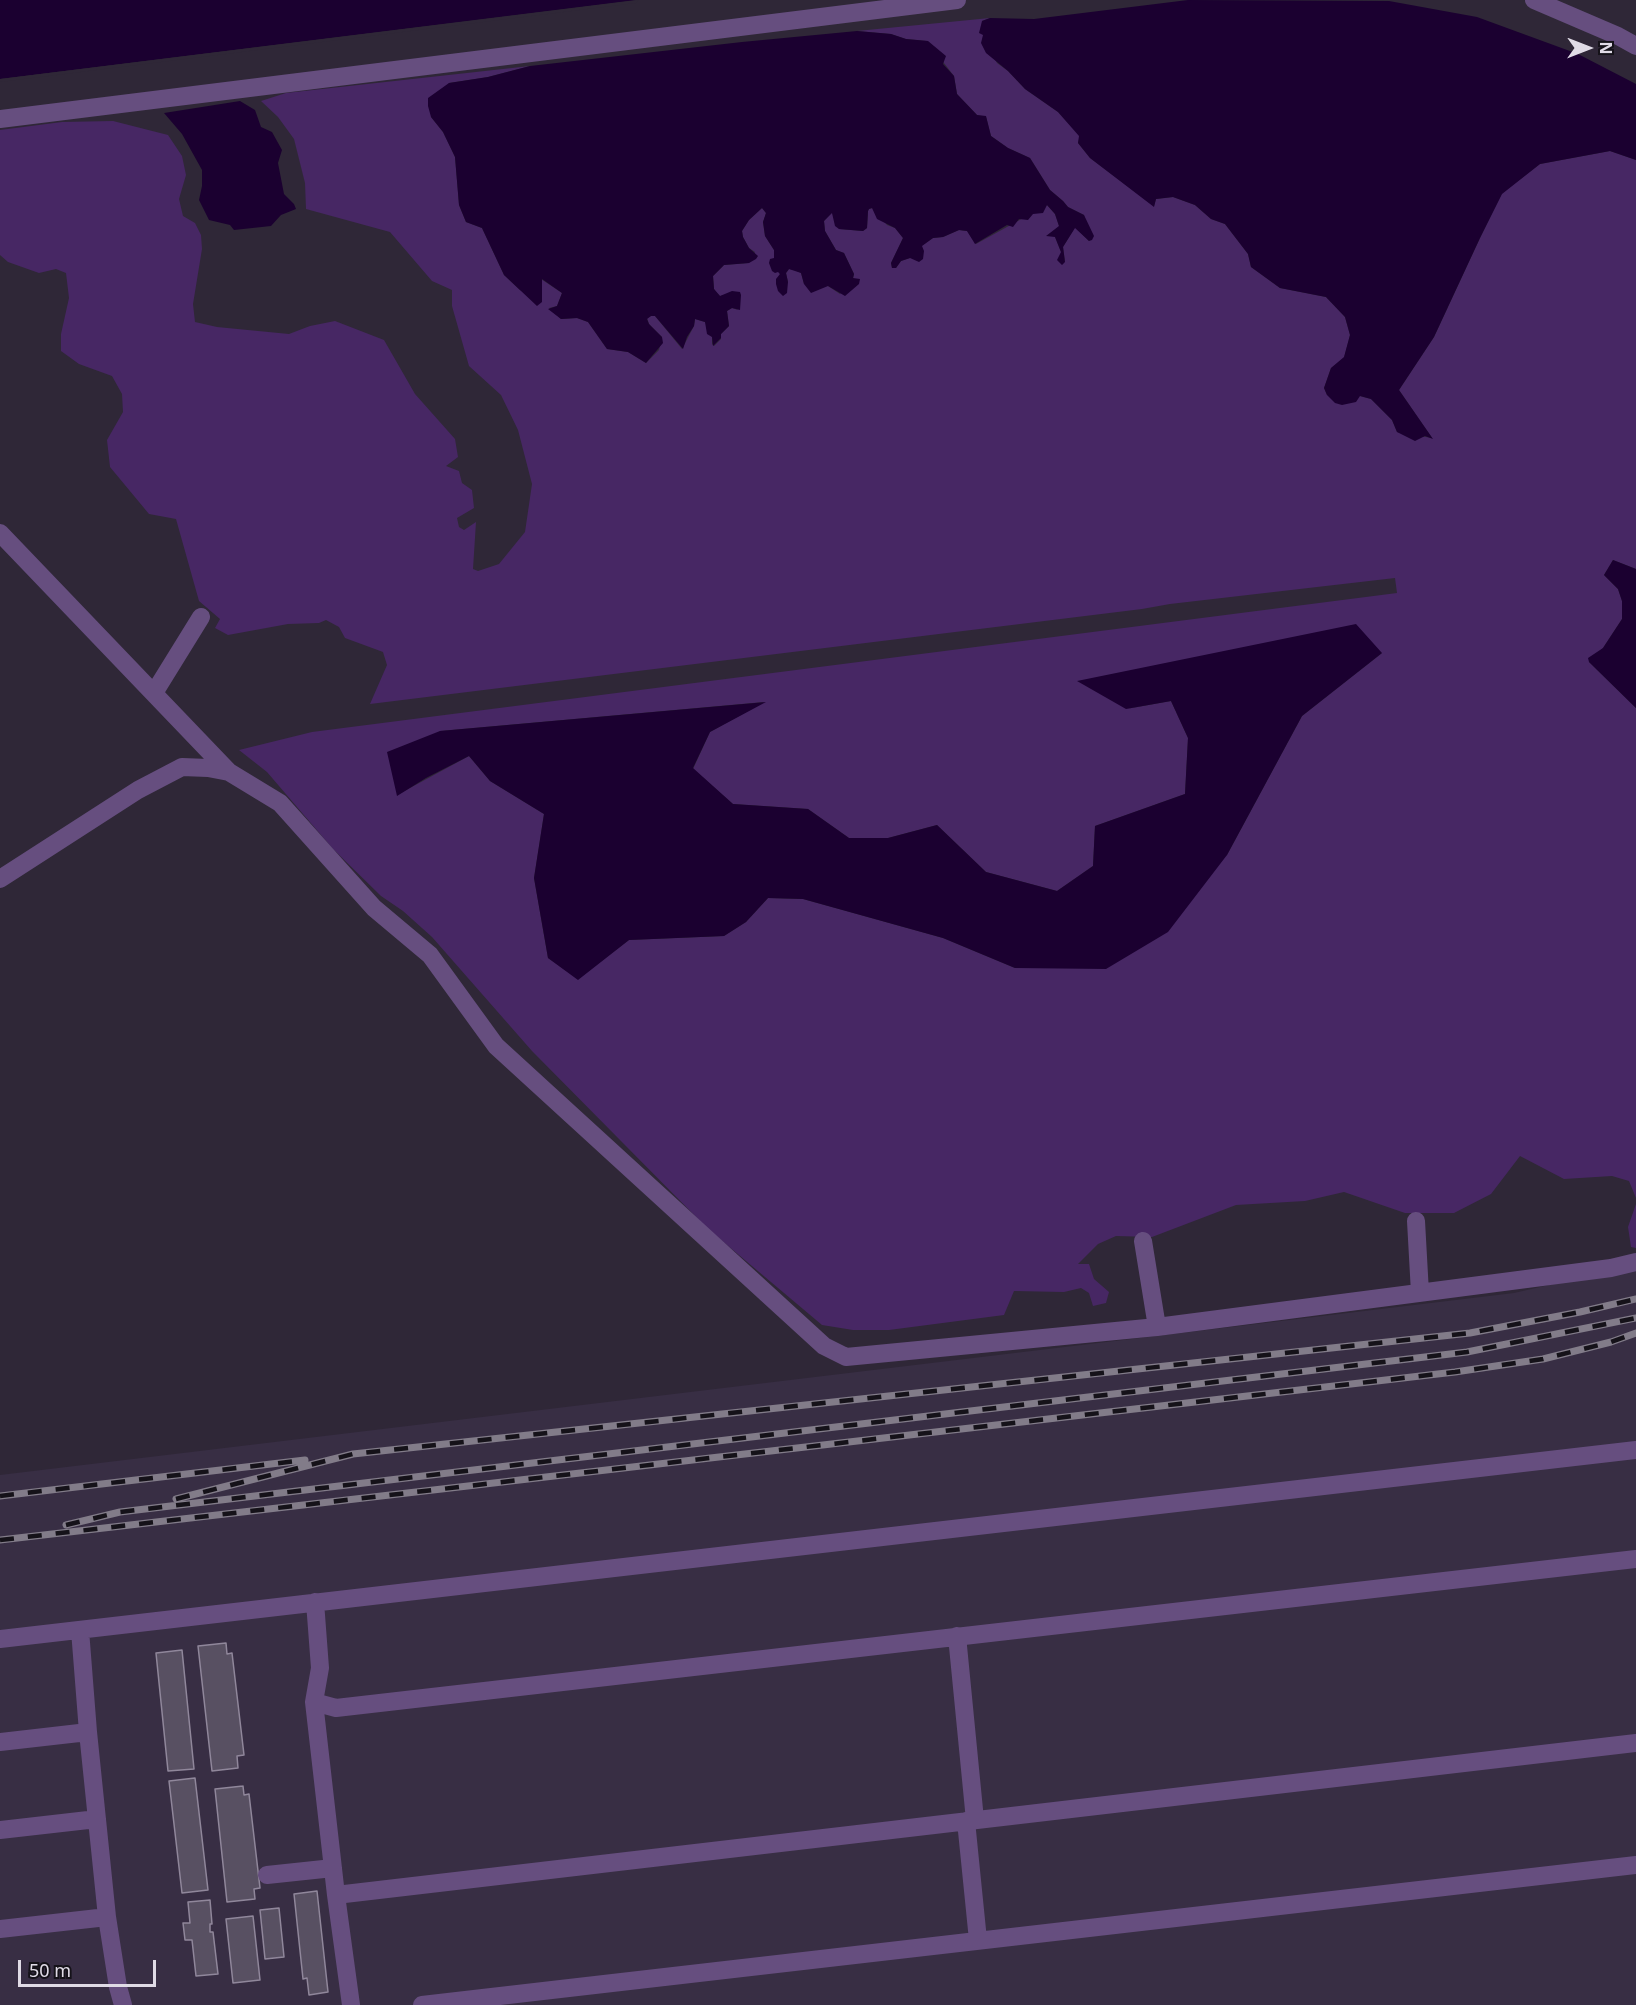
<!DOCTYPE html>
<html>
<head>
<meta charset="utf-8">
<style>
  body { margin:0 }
  #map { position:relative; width:1636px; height:2005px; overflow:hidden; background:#2f2737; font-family:"Noto Sans",sans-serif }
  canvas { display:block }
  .north { position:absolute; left:1558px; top:18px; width:60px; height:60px; -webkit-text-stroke:4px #151219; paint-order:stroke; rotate:90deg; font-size:16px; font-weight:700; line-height:24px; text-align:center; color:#e0dbe6 }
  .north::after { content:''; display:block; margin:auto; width:21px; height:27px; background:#e0dbe6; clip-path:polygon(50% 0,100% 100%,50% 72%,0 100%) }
  .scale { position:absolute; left:18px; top:1960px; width:138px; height:27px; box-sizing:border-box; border:3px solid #e0dbe6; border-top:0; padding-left:8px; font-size:18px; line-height:21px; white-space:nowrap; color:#e0dbe6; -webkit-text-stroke:4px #151219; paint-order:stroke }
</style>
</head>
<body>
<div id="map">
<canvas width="1636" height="2005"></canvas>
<div class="north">N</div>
<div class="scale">50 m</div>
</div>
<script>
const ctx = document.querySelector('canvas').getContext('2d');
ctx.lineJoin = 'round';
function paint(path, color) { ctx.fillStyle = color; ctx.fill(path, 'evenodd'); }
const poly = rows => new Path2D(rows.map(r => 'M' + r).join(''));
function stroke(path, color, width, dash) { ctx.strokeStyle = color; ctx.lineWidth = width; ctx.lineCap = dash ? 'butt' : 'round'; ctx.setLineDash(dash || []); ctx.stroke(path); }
const built = poly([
  [1636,1265,1636,2005,0,2005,0,1475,1514,1293]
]);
const green = poly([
  [990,18,982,21,983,35,997,63,1008,71,1025,89,1058,112,1080,136,1078,143,1090,158,1154,206,1156,199,1173,197,1195,205,1211,219,1225,224,1248,254,1251,267,1280,288,1326,297,1345,317,1350,335,1344,358,1331,368,1324,388,1327,395,1360,396,1371,399,1392,420,1397,432,1432,438,1399,390,1434,337,1480,238,1502,193,1540,164,1610,151,1636,160,1636,569,1613,560,1604,575,1618,589,1622,601,1622,619,1603,648,1589,662,1636,708,1636,1198,1629,1181,1612,1176,1564,1179,1520,1156,1491,1194,1454,1213,1405,1213,1344,1192,1305,1201,1236,1205,1152,1237,1116,1236,1098,1244,1078,1264,1089,1264,1094,1279,1109,1292,1106,1303,1093,1306,1089,1293,1081,1288,1064,1292,1014,1291,1004,1315,889,1330,853,1330,822,1325,708,1229,532,1051,432,937,403,911,381,896,333,849,267,772,239,750,312,732,1397,593,1395,578,1170,604,1142,609,370,704,387,665,383,652,345,638,339,627,326,620,319,623,288,624,228,635,215,628,220,619,199,601,176,519,149,514,110,467,107,440,123,412,122,394,112,376,79,364,61,351,61,334,69,298,66,273,56,269,39,273,8,262,0,255,0,130,62,122,113,121,168,135,182,156,186,175,179,199,183,216,195,223,201,235,202,249,193,304,195,322,217,327,289,334,310,326,335,321,384,340,415,394,455,439,458,457,446,466,459,471,462,483,472,490,474,508,457,518,459,527,464,530,476,522,473,569,478,571,499,564,525,532,532,484,518,430,501,395,469,366,452,306,452,290,432,281,390,232,306,209,305,183,294,139,278,117,261,101,286,93,530,66,488,77,449,83,431,117,443,132,455,157,459,205,466,222,482,228,504,275,520,290,542,302,541,279,562,293,557,306,549,308,561,319,577,318,588,322,607,349,628,352,646,363,659,350,662,337,649,324,647,318,651,316,655,316,682,349,694,326,695,319,705,322,712,337,712,344,714,346,721,339,721,334,729,326,727,311,732,308,738,310,725,295,720,296,717,293,714,289,713,276,724,265,749,263,755,252,749,248,743,237,742,231,749,220,762,208,766,213,763,222,765,236,774,250,774,258,780,275,788,282,786,273,789,269,795,270,801,273,804,284,828,286,840,294,853,279,854,274,844,253,836,250,825,231,824,221,832,212,839,229,863,231,867,228,868,211,869,209,873,208,887,225,895,228,903,238,891,263,892,268,896,268,901,261,910,258,921,246,933,238,943,237,959,230,967,231,976,244,1047,205,1055,214,1059,226,1055,237,1065,262,1063,247,1075,227,1089,241,1084,215,1068,207,1063,201,1050,190,1030,158,1008,148,991,136,986,117,977,115,957,94,954,76,927,41,906,39,891,34,857,31],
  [1382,653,1302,716,1227,855,1015,968,943,938,803,899,768,898,746,922,724,936,629,940,578,979,548,958,534,878,544,814,490,781,469,756,397,795,440,731,764,702,710,732,693,769,733,804,808,809,849,838,888,838,937,825,986,872,1057,891,1093,866,1095,826,1185,794,1188,738,1171,701,1126,709],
  [1636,1204,1636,1248,1631,1247,1628,1227]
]);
const water = poly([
  [0,0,636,0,0,79],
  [1188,0,1389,1,1477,17,1578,54,1636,84,1636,160,1610,151,1540,164,1502,194,1480,238,1434,337,1399,390,1433,439,1425,436,1415,441,1397,432,1392,420,1371,399,1360,396,1356,402,1342,405,1335,403,1327,395,1324,388,1331,368,1344,357,1350,335,1345,317,1326,297,1280,288,1251,267,1248,254,1225,224,1211,219,1195,205,1173,197,1156,199,1154,207,1090,158,1078,143,1079,136,1058,112,1025,89,1008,71,986,53,981,43,983,35,979,33,982,21,990,18,1034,19],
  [857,31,891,34,906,39,928,41,946,56,943,64,954,76,957,94,977,115,986,116,991,136,1008,148,1030,158,1050,190,1063,201,1068,207,1084,215,1094,236,1092,240,1089,241,1075,228,1063,247,1065,262,1062,265,1057,260,1061,252,1055,237,1046,236,1059,226,1055,214,1047,205,1043,213,1033,214,1028,220,1019,219,1013,227,1007,225,975,244,967,231,959,230,943,237,933,238,922,246,924,251,923,259,919,262,910,258,901,261,896,268,892,268,891,263,903,238,895,228,877,219,872,208,869,209,868,211,867,228,863,231,839,229,835,226,832,213,824,221,825,231,836,250,844,253,854,274,853,278,860,279,859,284,845,296,828,286,811,293,804,284,801,273,789,269,786,273,788,282,787,293,783,296,778,291,776,284,776,279,780,274,778,272,775,273,772,271,769,263,770,259,774,258,774,250,765,236,763,222,766,213,762,208,749,220,742,231,743,237,749,248,758,256,756,259,749,263,724,265,713,276,714,289,720,296,732,291,740,292,741,295,740,310,732,308,727,311,729,326,721,334,721,338,713,346,712,337,707,334,705,322,695,319,694,326,687,337,683,349,655,316,651,316,647,319,649,324,662,337,663,343,646,363,628,352,607,349,588,322,577,318,561,319,548,309,557,306,562,293,542,279,542,302,537,306,504,275,482,228,466,222,459,205,455,157,443,132,431,117,428,106,428,98,449,83,488,77,530,66,742,42],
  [240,101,255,110,261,127,272,132,282,150,278,163,284,194,294,204,296,209,281,215,271,226,234,230,230,225,209,220,199,200,202,186,202,170,182,134,164,113],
  [1613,560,1636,569,1636,708,1589,662,1588,658,1603,648,1622,619,1622,601,1618,589,1604,575],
  [1356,624,1382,653,1302,716,1227,855,1168,932,1106,969,1015,968,943,938,803,899,768,898,746,922,724,936,629,940,578,980,548,958,534,878,544,814,490,781,469,756,426,778,397,796,387,752,440,731,766,702,710,732,693,768,733,804,808,809,849,838,888,838,937,825,986,872,1057,891,1093,866,1095,826,1185,794,1188,738,1171,701,1126,709,1077,681]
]);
const pier = poly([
  [639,0,636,3,0,82,0,79]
]);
const building = poly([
  [226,1643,227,1654,232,1653,244,1755,237,1756,238,1768,212,1771,198,1646,226,1643],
  [182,1650,194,1769,168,1771,156,1653,182,1650],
  [195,1778,208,1890,182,1893,169,1781,195,1778],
  [243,1786,244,1795,249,1794,260,1888,254,1889,255,1899,227,1902,215,1789,243,1786],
  [317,1891,328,1992,309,1995,307,1978,303,1979,294,1894,317,1891],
  [210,1900,212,1924,210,1924,210,1932,213,1932,218,1974,196,1976,192,1940,185,1940,183,1923,190,1923,188,1902,210,1900],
  [279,1908,284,1957,265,1959,260,1910,279,1908],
  [253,1916,260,1980,233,1983,226,1919,253,1916]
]);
const minor = poly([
  [1534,0,1618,36,1636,46],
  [0,119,957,0],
  [0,533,229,772],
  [154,693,201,617],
  [0,879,138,790,182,767,208,768,229,772,280,803,374,908,430,955,496,1046,824,1346,846,1357,1157,1327,1611,1268,1636,1262],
  [1416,1221,1420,1293],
  [1143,1241,1157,1327],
  [315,1602,320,1668,314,1702,336,1895,351,2005],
  [80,1630,88,1732,107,1917,118,1987,123,2005],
  [957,1636,975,1820],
  [0,1639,1636,1450],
  [314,1702,336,1708,1636,1559],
  [0,1742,88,1732],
  [966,1821,978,1940],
  [0,1830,97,1819],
  [267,1875,333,1868],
  [336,1895,1636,1743],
  [0,1929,107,1917],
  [422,2005,1636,1865]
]);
const rail = poly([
  [0,1496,305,1460],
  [176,1499,353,1454,1470,1333,1580,1312,1636,1299],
  [66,1525,120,1512,1467,1352,1636,1318],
  [0,1540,1455,1372,1543,1359,1611,1342,1636,1333]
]);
paint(built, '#382e44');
paint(green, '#472764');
paint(water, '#1b0030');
paint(pier, '#2f2737');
paint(building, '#585062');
stroke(building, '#90879b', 1.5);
stroke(minor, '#664e7f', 18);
stroke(rail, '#827c89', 7);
stroke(rail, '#151219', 4.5, [14]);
</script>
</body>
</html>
